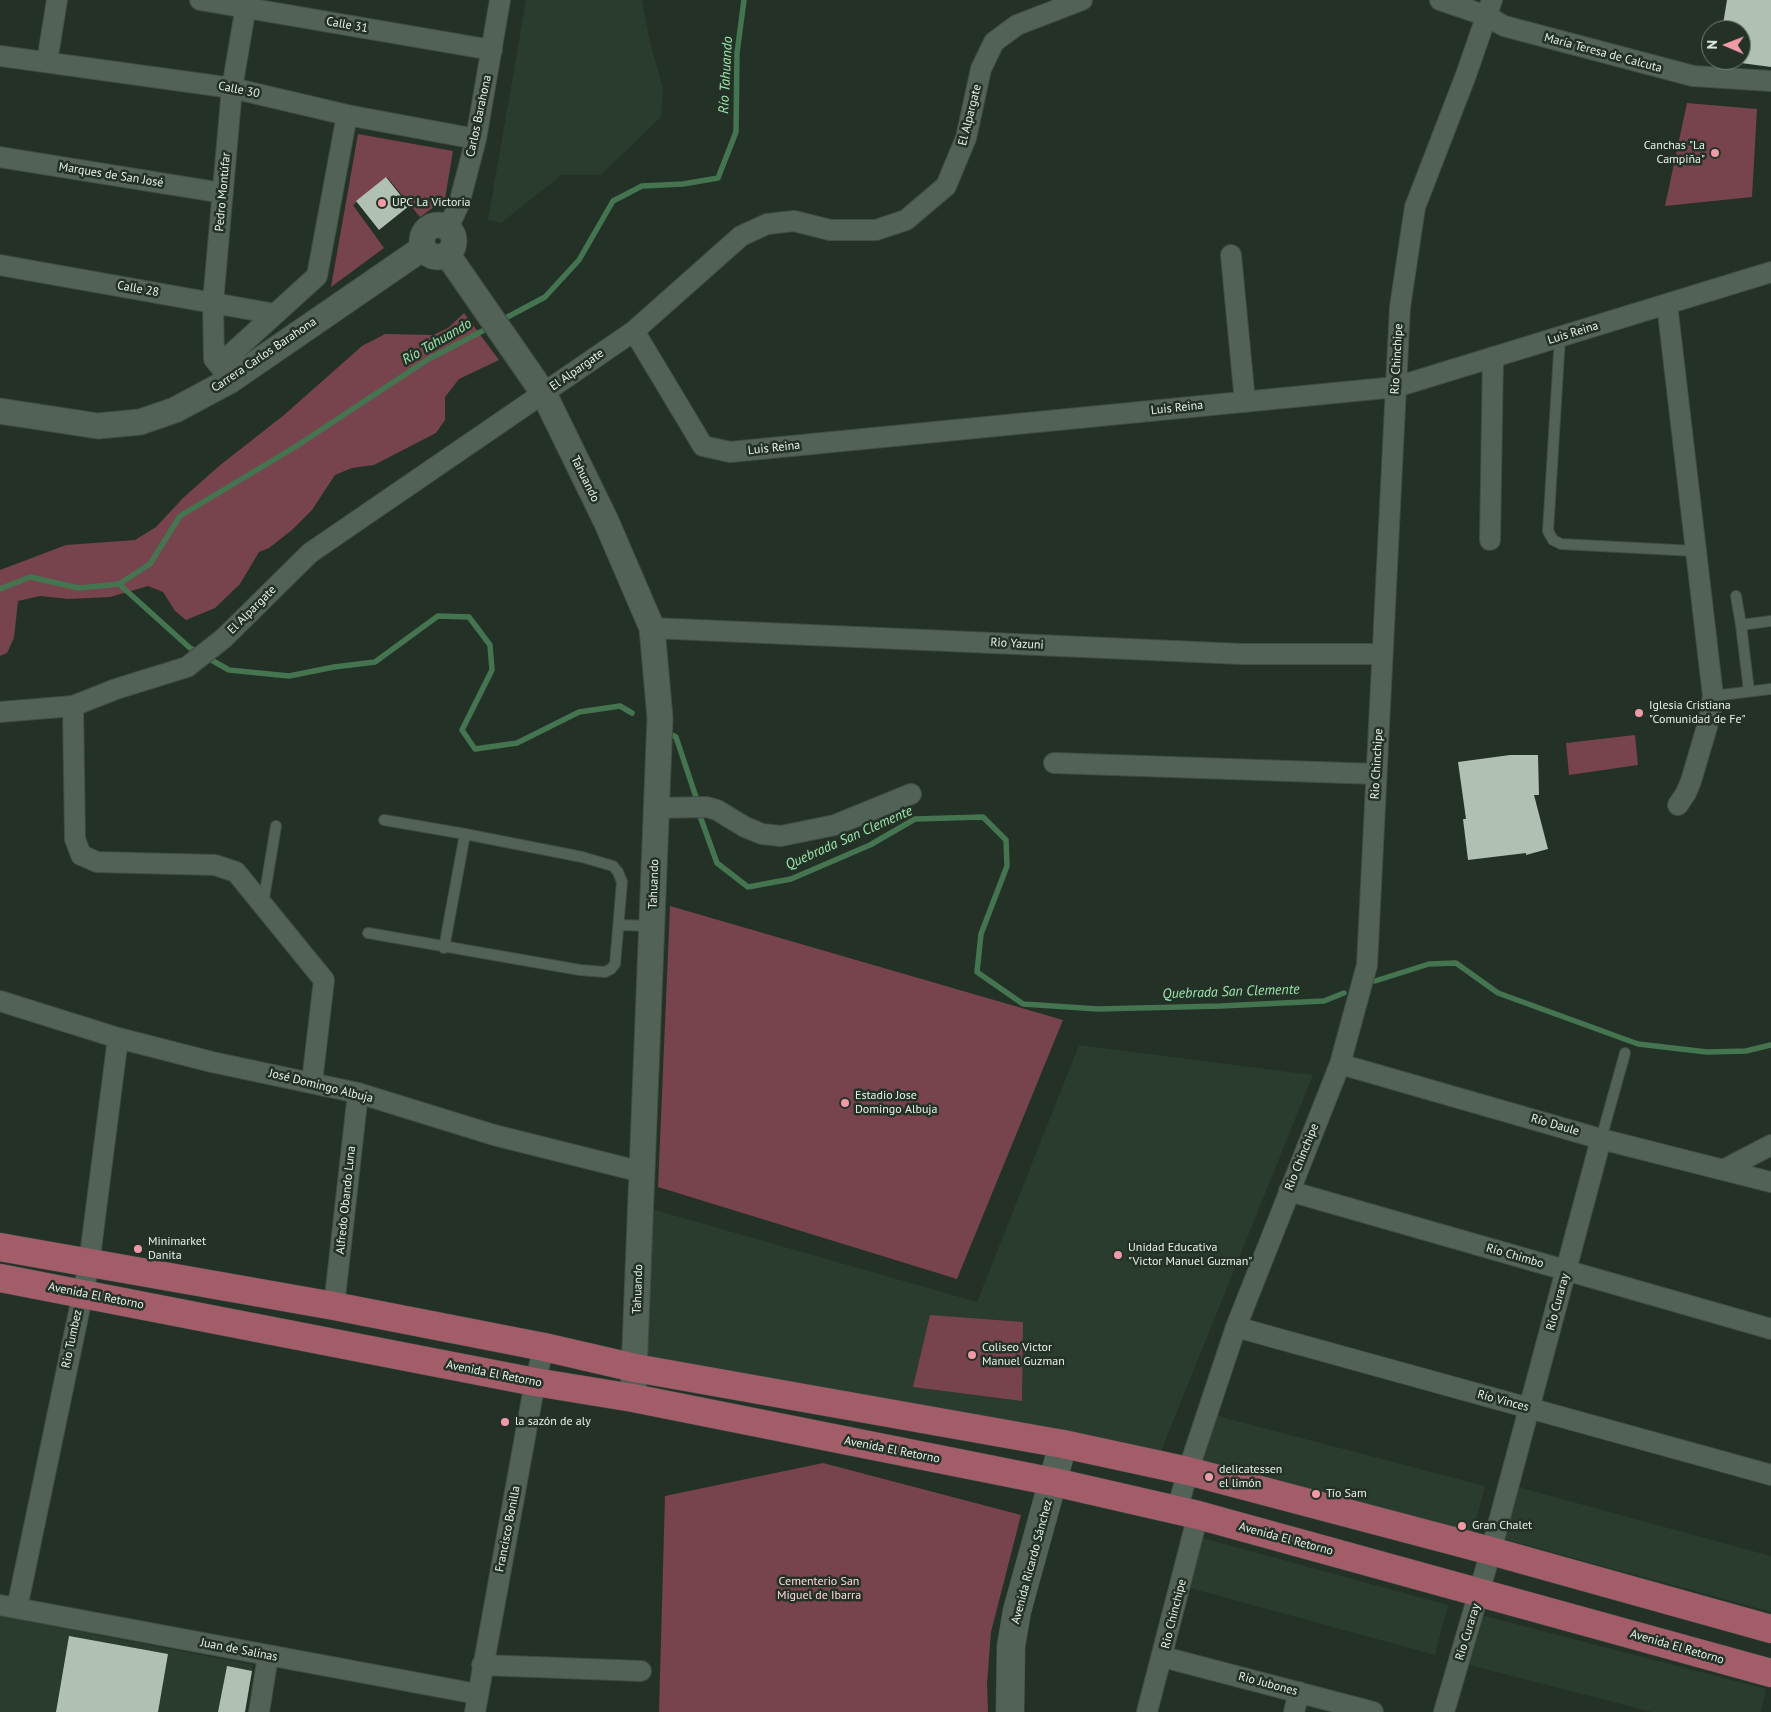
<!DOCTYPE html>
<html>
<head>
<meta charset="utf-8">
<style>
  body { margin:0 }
  #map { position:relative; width:1771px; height:1712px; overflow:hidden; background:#233126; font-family:"PT Sans",sans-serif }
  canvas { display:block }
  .north { position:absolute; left:1701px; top:20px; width:50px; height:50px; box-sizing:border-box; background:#233126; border:1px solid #727e75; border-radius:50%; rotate:271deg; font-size:14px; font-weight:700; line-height:20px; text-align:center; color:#e9f2eb }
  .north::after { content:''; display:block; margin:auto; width:18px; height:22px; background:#f39aa8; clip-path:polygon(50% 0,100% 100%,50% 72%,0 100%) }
</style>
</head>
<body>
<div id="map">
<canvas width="1771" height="1712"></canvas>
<div class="north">N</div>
</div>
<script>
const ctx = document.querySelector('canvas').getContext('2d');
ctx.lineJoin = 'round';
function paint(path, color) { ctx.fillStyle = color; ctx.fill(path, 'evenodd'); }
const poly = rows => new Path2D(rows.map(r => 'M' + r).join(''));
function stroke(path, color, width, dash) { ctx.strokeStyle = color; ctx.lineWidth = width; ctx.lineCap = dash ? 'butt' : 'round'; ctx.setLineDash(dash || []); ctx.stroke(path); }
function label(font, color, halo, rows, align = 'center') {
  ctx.font = font + ' "PT Sans",sans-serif'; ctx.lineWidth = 5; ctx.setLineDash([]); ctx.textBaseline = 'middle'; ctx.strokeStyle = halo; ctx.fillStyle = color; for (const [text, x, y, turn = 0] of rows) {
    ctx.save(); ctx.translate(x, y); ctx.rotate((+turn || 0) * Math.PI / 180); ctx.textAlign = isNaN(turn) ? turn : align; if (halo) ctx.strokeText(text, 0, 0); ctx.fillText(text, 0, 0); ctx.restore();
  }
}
const built = poly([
  [526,0,642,0,650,42,663,89,661,117,601,175,562,175,501,223,488,220],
  [1079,1045,1313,1075,1159,1456,637,1357,648,1208,977,1302],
  [1214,1415,1485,1486,1473,1532,1202,1461],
  [1518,1487,1771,1556,1771,1612,1504,1539],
  [1199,1537,1448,1605,1435,1655,1186,1587],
  [1481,1615,1766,1689,1761,1712,1652,1712,1469,1665],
  [0,1616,253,1665,245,1712,0,1712]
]);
const green = poly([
  [1687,103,1757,109,1752,197,1665,206],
  [358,134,453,151,445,199,420,217,387,177,353,205,384,248,331,287],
  [464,313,499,360,459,379,445,397,445,420,436,433,374,465,352,468,335,475,312,510,292,530,269,548,259,552,240,584,215,608,186,620,175,611,163,592,148,586,110,597,68,599,40,596,18,601,14,638,7,653,0,656,0,570,66,545,135,540,156,527,183,498,219,466,284,415,362,346,385,334,433,335,448,328],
  [1635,735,1638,765,1569,775,1566,743],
  [670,906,1063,1020,957,1279,658,1187],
  [930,1315,1023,1322,1022,1401,913,1387],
  [823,1463,1021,1515,991,1632,987,1684,988,1712,659,1712,665,1496]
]);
const stream = poly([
  [500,321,545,297,579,260,613,201,642,186,683,184,718,178,736,132,737,53,744,0],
  [119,584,190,648,198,652],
  [0,589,30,577,79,588,119,584,150,564,180,516,295,447,427,360,490,327],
  [206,657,229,670,289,676,334,667,375,662,438,616,469,617,490,645,492,670,462,730,475,749,517,743,579,712,620,706,632,713],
  [672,735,676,737,697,800],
  [700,816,717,863,748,887,791,879,870,845,915,819,983,817,1006,840,1007,866,981,934,977,972,1023,1004,1098,1009,1221,1006,1324,1001,1344,993],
  [1375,981,1429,964,1456,963,1498,993,1638,1044,1707,1052,1746,1051,1771,1045]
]);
const building = poly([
  [1727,0,1771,0,1771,67,1741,63,1741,30,1722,30],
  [386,177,409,206,379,230,356,201],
  [1510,755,1538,755,1539,795,1534,795,1548,849,1526,855,1526,853,1468,860,1463,819,1466,819,1458,762],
  [69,1636,168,1654,158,1712,56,1712],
  [227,1666,252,1671,245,1712,218,1712]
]);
const service = poly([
  [1560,337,1548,531,1553,540,1561,544,1695,551],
  [1736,596,1741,625],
  [1749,691,1741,625,1771,621],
  [1713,696,1771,689],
  [263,904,276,826],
  [620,925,651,926],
  [368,933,580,970,605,972,611,969,615,964,622,882,618,872,613,866,582,857,465,834,384,820],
  [444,948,465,834],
  [1601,1139,1625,1053]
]);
const minor = poly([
  [200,0,492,50],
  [1440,0,1487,16,1504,26,1693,76,1771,81],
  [0,56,232,88,347,115,476,139],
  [47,62,57,0],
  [0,157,223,193],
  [448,228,459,204,476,139,500,0],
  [1231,255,1245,402],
  [0,265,275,314],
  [1667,304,1713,696,1709,720,1691,781,1686,793,1678,805],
  [634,331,703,446,730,452,1396,387,1771,272],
  [219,365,317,276,347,115],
  [231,380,214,359,213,302,232,88,247,0],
  [1490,540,1493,357],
  [652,628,1242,654,1382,654],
  [73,706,75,839,81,855,97,862,215,865,236,872,324,980,312,1082],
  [0,712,73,706,116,689,187,667,224,638,310,553,634,331,741,236,767,224,794,221,830,230,876,230,906,220,946,186,966,138,981,69,994,42,1017,25,1082,0],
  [1054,763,1376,774],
  [657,808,707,807,717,810,745,827,762,834,781,836,835,825,911,794],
  [0,1001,118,1038,212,1062,358,1093,494,1135,642,1172],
  [1340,1064,1601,1139,1771,1182],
  [1723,1170,1771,1145],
  [1289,1191,1771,1329],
  [334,1306,358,1093],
  [1236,1327,1771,1475],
  [1177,1510,1188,1471,1236,1327,1340,1064,1367,965,1400,307,1415,207,1466,75,1492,0],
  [0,1605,477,1694],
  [17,1608,89,1264,118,1038],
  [1163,1657,1373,1712],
  [482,1665,641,1671],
  [259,1712,268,1656],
  [475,1712,535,1382,544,1347],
  [1147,1712,1198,1515],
  [1294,1712,1299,1692],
  [1444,1712,1491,1551,1601,1139]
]);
const tertiary = poly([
  '422 241a16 16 0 1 1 32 0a16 16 0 1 1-32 0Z',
  [447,254,544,394,606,521,652,628,660,718,633,1398],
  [0,411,98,426,140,422,175,410,231,380,423,248]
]);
const secondary = poly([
  [1010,1712,1011,1646,1017,1611,1063,1444]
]);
const primary = poly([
  [0,1247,334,1306,544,1347,635,1368,1063,1444,1188,1471,1491,1551,1771,1629],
  [0,1278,535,1382,633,1398,1054,1482,1198,1515,1771,1673]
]);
const markers = [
  [1715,153,5,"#f39aa8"],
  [382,203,5,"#f39aa8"],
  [1639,713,5,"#f39aa8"],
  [845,1103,5,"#f39aa8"],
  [138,1249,5,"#f39aa8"],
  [1118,1255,5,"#f39aa8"],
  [972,1355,5,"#f39aa8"],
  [505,1422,5,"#f39aa8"],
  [1209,1477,5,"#f39aa8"],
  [1316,1494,5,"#f39aa8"],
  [1462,1526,5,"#f39aa8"]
];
const streetNames = [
  ["Calle 31",347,25,10],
  ["María Teresa de Calcuta",1603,53,15],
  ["Calle 30",239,90,11],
  ["El Alpargate",970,115,-76],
  ["Carlos Barahona",479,116,-78],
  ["Marques de San José",111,175,9],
  ["Pedro Montúfar",223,192,-85],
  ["Calle 28",138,289,10],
  ["Luis Reina",1573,333,-17],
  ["Carrera Carlos Barahona",264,355,-34],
  ["Rio Chinchipe",1397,359,-87],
  ["El Alpargate",577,370,-35],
  ["Luis Reina",1177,408,-6],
  ["Luis Reina",774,448,-6],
  ["Tahuando",585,479,64],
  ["El Alpargate",252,610,-45],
  ["Rio Yazuni",1017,644,3],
  ["Rio Chinchipe",1377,764,-87],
  ["Tahuando",654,884,-88],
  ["José Domingo Albuja",321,1086,14],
  ["Río Daule",1555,1125,16],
  ["Rio Chinchipe",1302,1157,-68],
  ["Alfredo Obando Luna",346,1200,-84],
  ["Río Chimbo",1515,1256,16],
  ["Tahuando",638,1289,-88],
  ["Avenida El Retorno",96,1296,11],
  ["Río Curaray",1558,1302,-75],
  ["Rio Tumbez",72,1339,-78],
  ["Avenida El Retorno",494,1374,11],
  ["Río Vinces",1503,1401,15],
  ["Avenida El Retorno",892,1450,11],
  ["Francisco Bonilla",508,1529,-79],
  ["Avenida El Retorno",1286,1539,15],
  ["Avenida Ricardo Sánchez",1032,1562,-75],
  ["Rio Chinchipe",1174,1614,-76],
  ["Rio Curaray",1468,1632,-73],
  ["Avenida El Retorno",1677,1647,16],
  ["Juan de Salinas",239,1650,11],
  ["Rio Jubones",1268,1684,15]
];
const poiNames = [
  ["Canchas \"La",1705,146,"right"],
  ["Campiña\"",1705,160,"right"],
  ["UPC La Victoria",392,203],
  ["Iglesia Cristiana",1649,706],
  ["\"Comunidad de Fe\"",1649,720],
  ["Estadio Jose",855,1096],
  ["Domingo Albuja",855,1110],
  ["Minimarket",148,1242],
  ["Danita",148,1256],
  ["Unidad Educativa",1128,1248],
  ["\"Victor Manuel Guzman\"",1128,1262],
  ["Coliseo Victor",982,1348],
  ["Manuel Guzman",982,1362],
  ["la sazón de aly",515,1422],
  ["delicatessen",1219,1470],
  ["el limón",1219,1484],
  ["Tío Sam",1326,1494],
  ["Gran Chalet",1472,1526]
];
const parkNames = [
  ["Cementerio San",819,1582],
  ["Miguel de Ibarra",819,1596]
];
const waterNames = [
  ["Río Tahuando",726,75,-87],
  ["Río Tahuando",437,342,-30],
  ["Quebrada San Clemente",849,838,-24],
  ["Quebrada San Clemente",1231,992,-2]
];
paint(built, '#293c2d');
paint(green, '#77434c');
stroke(stream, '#457450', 5.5);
paint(building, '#b0c0b2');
stroke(service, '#414d44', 12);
stroke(minor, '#414d44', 22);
stroke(tertiary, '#414d44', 27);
stroke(secondary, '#414d44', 29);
stroke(primary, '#414d44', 29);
stroke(service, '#536256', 10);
stroke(minor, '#536256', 20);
stroke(tertiary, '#536256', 25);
stroke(secondary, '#536256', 28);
stroke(primary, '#a25d69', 28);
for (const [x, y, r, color] of markers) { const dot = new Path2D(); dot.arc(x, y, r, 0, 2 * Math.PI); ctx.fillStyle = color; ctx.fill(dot); stroke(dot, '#233126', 2); }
label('12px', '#e9f2eb', '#233126', streetNames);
label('12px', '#e9f2eb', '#233126', poiNames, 'left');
label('12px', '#fed8dc', '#233126', parkNames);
label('italic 14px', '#9ee7ae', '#233126', waterNames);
</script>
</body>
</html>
